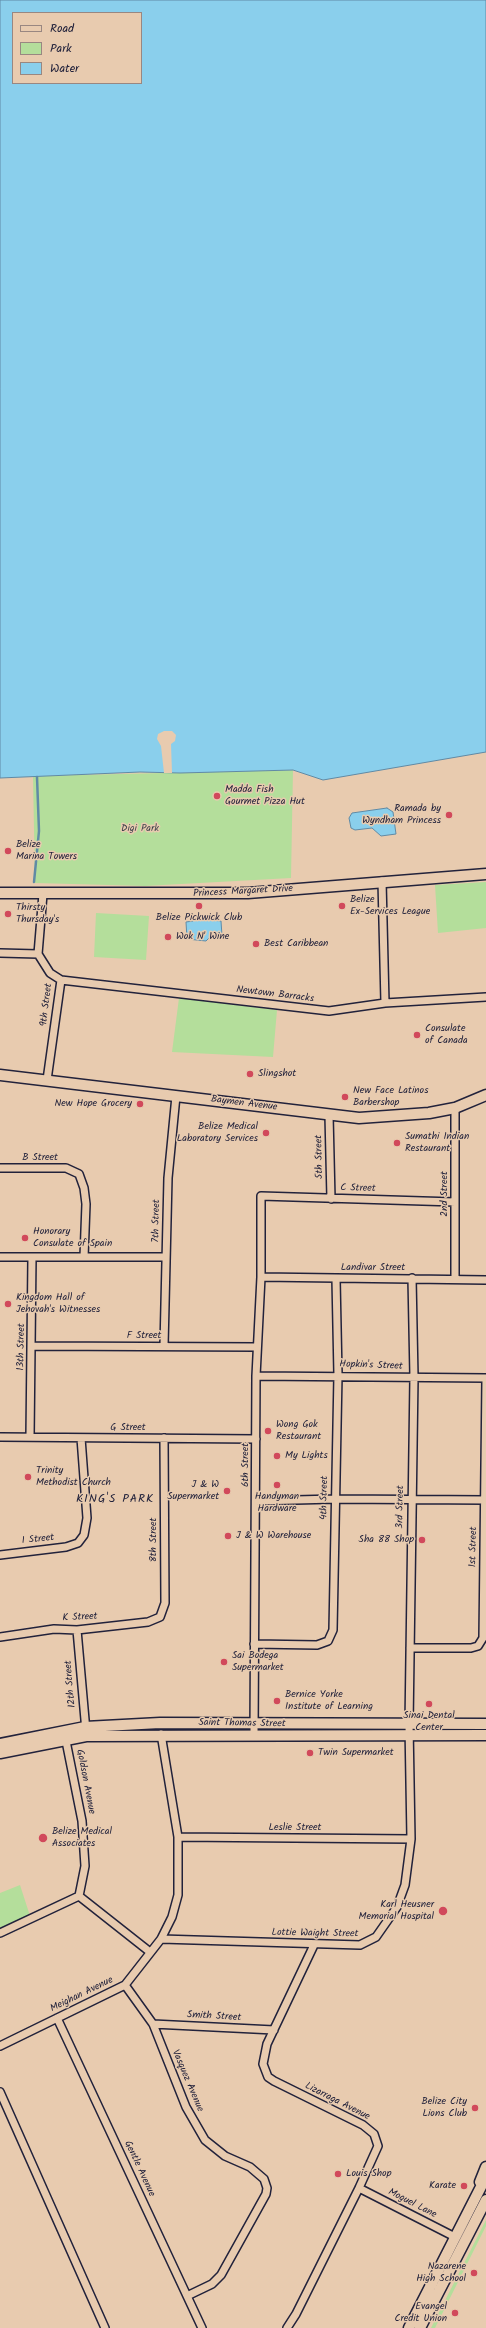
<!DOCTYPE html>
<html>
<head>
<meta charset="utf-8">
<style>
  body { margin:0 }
  #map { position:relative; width:486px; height:2328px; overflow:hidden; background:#e8cbaf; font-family:Kalam,sans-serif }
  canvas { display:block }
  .legend { position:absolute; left:12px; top:12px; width:130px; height:72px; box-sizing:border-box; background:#e8cbaf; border:1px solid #998781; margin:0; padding:5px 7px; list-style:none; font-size:12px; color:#22223b }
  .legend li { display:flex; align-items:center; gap:8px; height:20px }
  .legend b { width:20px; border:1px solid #998781 }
</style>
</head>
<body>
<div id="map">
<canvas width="486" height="2328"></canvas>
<ul class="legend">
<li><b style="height:5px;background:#e8cbaf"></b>Road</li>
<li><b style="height:11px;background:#b4de9b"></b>Park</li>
<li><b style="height:11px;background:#8acfec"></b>Water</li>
</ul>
</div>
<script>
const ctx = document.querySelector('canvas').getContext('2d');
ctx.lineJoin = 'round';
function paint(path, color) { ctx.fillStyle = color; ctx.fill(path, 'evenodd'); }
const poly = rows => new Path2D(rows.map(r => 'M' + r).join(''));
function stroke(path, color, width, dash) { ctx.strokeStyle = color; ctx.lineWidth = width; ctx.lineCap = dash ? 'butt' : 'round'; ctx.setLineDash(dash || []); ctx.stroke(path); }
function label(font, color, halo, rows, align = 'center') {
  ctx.font = font + ' Kalam,sans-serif'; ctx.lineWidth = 3; ctx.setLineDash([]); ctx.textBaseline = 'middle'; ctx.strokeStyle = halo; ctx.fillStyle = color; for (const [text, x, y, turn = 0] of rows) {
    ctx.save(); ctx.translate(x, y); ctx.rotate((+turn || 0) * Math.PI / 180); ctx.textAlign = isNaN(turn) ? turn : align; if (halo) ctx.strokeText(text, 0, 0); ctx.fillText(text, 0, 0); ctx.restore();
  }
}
const green = poly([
  [293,770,291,878,145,886,35,883,33,776],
  [486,882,486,928,438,933,435,885],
  [96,913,149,916,146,960,94,957],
  [179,998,277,1010,273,1057,172,1052],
  [20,1885,31,1919,0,1932,0,1893],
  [486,2220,486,2226,435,2328,431,2328]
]);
const water = poly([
  [0,0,486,0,486,752,323,780,293,770,180,773,140,772,0,778,0,0],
  [13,13,141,13,141,83,13,83,13,13],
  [387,808,393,812,396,834,381,836,372,828,355,830,351,828,349,818,352,813,387,808],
  [195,918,221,921,222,936,210,937,206,941,187,939,186,922,193,921,195,918]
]);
const pier = poly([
  [164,731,172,731,176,735,175,741,171,744,172,773,164,773,161,746,157,739,158,734]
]);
const stream = poly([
  [34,882,39,831,37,777]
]);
const street = poly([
  [382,881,385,1003],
  [43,894,38,954,50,973,61,980,329,1011,385,1003,486,997],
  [0,953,38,954],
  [47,1080,61,980],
  [455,1108,455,1279],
  [329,1115,331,1199],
  [0,1168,66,1168,79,1174,84,1188,86,1204,84,1257],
  [0,1257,166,1257],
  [261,1277,486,1280],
  [32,1346,256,1347],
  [164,1346,168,1178,176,1096],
  [256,1376,486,1378],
  [0,1437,256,1439],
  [30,1437,32,1257],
  [256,1501,335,1499,486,1500],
  [0,1555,66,1547,78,1543,84,1535,87,1518,81,1438],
  [77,1630,86,1731],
  [0,1637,54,1629,77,1630,148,1622,160,1617,165,1603,164,1438],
  [254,1644,317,1645,328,1641,333,1630,338,1375,336,1279],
  [410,1648,471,1648,478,1646,483,1638,486,1379],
  [254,1735,256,1376,261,1277,261,1196,455,1202],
  [178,1837,411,1839],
  [79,1896,150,1952],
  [0,1933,79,1896,85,1866,82,1821,65,1736],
  [161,1939,360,1945,376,1937,397,1907,405,1885,411,1839,409,1725,414,1377,412,1278],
  [125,1985,153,2024,186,2107,205,2140,225,2156,250,2167,264,2179,267,2188,266,2194,221,2275,212,2284,187,2296],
  [57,2018,202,2328],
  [153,2024,274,2030],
  [0,2046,125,1985,161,1939,172,1917,178,1895,178,1837,161,1734],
  [0,2092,105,2328],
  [359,2188,455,2237],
  [287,2328,296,2314,359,2188,378,2146,374,2134,363,2125,274,2081,268,2077,263,2064,267,2044,314,1945]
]);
const secondary = poly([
  [0,893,248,893,486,874],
  [0,1075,359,1118,429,1113,455,1108,486,1095],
  [0,1744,85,1727,160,1723,486,1724],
  [0,1753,86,1736,486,1735],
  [480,2182,486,2167],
  [409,2328,486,2177],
  [420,2328,486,2200]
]);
const markers = [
  [217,796,4,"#d1495b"],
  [449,815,4,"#d1495b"],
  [8,851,4,"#d1495b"],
  [199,906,4,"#d1495b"],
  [342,906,4,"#d1495b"],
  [8,914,4,"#d1495b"],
  [168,937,4,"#d1495b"],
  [256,944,4,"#d1495b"],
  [417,1035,4,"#d1495b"],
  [250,1074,4,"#d1495b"],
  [345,1097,4,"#d1495b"],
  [140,1104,4,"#d1495b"],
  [266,1133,4,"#d1495b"],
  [397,1143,4,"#d1495b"],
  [25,1238,4,"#d1495b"],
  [8,1304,4,"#d1495b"],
  [268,1431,4,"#d1495b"],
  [277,1456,4,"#d1495b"],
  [28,1477,4,"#d1495b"],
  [277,1485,4,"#d1495b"],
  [227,1491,4,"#d1495b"],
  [228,1536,4,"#d1495b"],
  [422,1540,4,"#d1495b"],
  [224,1662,4,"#d1495b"],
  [277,1701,4,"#d1495b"],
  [429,1704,4,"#d1495b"],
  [310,1753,4,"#d1495b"],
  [43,1838,5,"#d1495b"],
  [443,1911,5,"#d1495b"],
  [475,2108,4,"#d1495b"],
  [338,2174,4,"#d1495b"],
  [464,2186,4,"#d1495b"],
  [474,2273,4,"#d1495b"],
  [455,2313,4,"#d1495b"]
];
const poiNames = [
  ["Madda Fish",225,790],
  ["Gourmet Pizza Hut",225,802],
  ["Ramada by",441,809,"right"],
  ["Wyndham Princess",441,821,"right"],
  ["Belize",16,845],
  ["Marina Towers",16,857],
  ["Belize",350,900],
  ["Ex-Services League",350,912],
  ["Thirsty",16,908],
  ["Thursday's",16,920],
  ["Belize Pickwick Club",199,918,"center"],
  ["Wok N' Wine",176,937],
  ["Best Caribbean",264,944],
  ["Consulate",425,1029],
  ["of Canada",425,1041],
  ["Slingshot",258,1074],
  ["New Face Latinos",353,1091],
  ["Barbershop",353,1103],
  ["New Hope Grocery",132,1104,"right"],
  ["Belize Medical",258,1127,"right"],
  ["Laboratory Services",258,1139,"right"],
  ["Sumathi Indian",405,1137],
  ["Restaurant",405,1149],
  ["Honorary",33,1232],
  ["Consulate of Spain",33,1244],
  ["Kingdom Hall of",16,1298],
  ["Jehovah's Witnesses",16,1310],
  ["Wong Gok",276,1425],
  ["Restaurant",276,1437],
  ["My Lights",285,1456],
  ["Trinity",36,1471],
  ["Methodist Church",36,1483],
  ["J & W",219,1485,"right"],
  ["Supermarket",219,1497,"right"],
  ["Handyman",277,1497,"center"],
  ["Hardware",277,1509,"center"],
  ["J & W Warehouse",236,1536],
  ["Sha 88 Shop",414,1540,"right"],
  ["Sai Bodega",232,1656],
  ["Supermarket",232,1668],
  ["Bernice Yorke",285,1695],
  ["Institute of Learning",285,1707],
  ["Sinai Dental",429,1716,"center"],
  ["Center",429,1728,"center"],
  ["Twin Supermarket",318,1753],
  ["Belize Medical",52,1832],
  ["Associates",52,1844],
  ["Karl Heusner",434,1905,"right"],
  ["Memorial Hospital",434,1917,"right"],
  ["Belize City",467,2102,"right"],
  ["Lions Club",467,2114,"right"],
  ["Louis Shop",346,2174],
  ["Karate",456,2186,"right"],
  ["Nazarene",466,2267,"right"],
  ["High School",466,2279,"right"],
  ["Evangel",447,2307,"right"],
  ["Credit Union",447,2319,"right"]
];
const parkNames = [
  ["Digi Park",140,829]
];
const streetNames = [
  ["Princess Margaret Drive",243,892,-3],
  ["Newtown Barracks",275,995,7],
  ["9th Street",47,1005,-83],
  ["Baymen Avenue",244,1104,7],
  ["5th Street",320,1157,-91],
  ["B Street",40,1158],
  ["C Street",358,1189,1],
  ["2nd Street",445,1194,-90],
  ["7th Street",157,1221,-89],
  ["Landivar Street",373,1268],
  ["F Street",144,1336],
  ["13th Street",22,1347,-89],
  ["Hopkin's Street",371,1366,2],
  ["G Street",128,1428],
  ["6th Street",246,1465,-90],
  ["4th Street",325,1498,-89],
  ["3rd Street",401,1507,-89],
  ["I Street",38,1540,-6],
  ["8th Street",154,1540,-90],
  ["1st Street",474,1547,-89],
  ["K Street",80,1618,-3],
  ["12th Street",71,1684,-95],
  ["Saint Thomas Street",242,1724,1],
  ["Goldson Avenue",85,1782,79],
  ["Leslie Street",295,1828],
  ["Lottie Waight Street",315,1934,1],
  ["Meighan Avenue",82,1995,-26],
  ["Smith Street",214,2017,3],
  ["Vasquez Avenue",187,2081,67],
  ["Lizarraga Avenue",337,2102,27],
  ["Gentle Avenue",139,2169,65],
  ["Moguel Lane",412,2204,27]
];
const quarterNames = [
  ["KING'S PARK",115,1500]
];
paint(green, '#b4de9b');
paint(water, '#8acfec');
stroke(water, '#608aa5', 1);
paint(pier, '#e8cbaf');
stroke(stream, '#608aa5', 2.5);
stroke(street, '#22223b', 10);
stroke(secondary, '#22223b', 13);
stroke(street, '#e8cbaf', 7);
stroke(secondary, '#e8cbaf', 10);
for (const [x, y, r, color] of markers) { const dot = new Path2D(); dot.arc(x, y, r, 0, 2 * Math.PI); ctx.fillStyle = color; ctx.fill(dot); stroke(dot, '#e8cbaf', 1.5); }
label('10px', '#22223b', '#e8cbaf', poiNames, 'left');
label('10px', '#383e49', '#e8cbaf', parkNames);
label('10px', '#22223b', '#e8cbaf', streetNames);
ctx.letterSpacing = '1px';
label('12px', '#22223b', '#e8cbaf', quarterNames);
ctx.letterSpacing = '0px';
</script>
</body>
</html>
